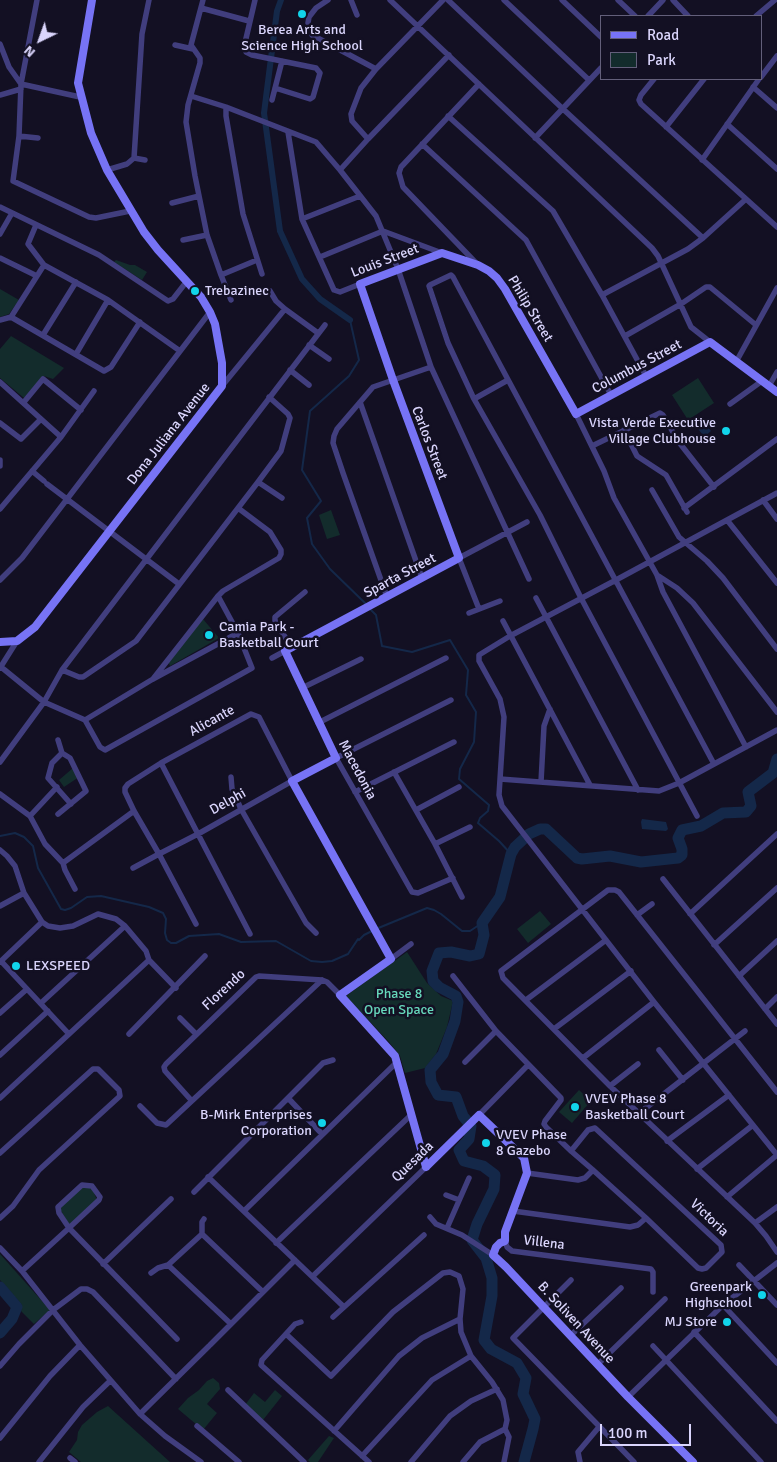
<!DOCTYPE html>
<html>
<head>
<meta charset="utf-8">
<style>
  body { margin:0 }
  #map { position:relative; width:777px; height:1462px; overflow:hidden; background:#131023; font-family:Signika,sans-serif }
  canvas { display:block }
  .legend { position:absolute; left:600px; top:15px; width:162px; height:65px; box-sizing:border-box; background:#131023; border:1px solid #635f7a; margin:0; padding:6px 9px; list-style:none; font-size:15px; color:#dad5fc }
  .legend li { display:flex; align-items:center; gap:10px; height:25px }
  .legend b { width:25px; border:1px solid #635f7a }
  .north { position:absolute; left:15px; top:15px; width:50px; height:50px; -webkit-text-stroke:4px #131023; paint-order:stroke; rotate:222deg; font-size:14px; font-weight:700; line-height:20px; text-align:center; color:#dad5fc }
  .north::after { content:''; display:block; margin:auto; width:18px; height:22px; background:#dad5fc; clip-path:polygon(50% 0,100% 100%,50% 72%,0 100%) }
  .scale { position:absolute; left:600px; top:1424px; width:91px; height:22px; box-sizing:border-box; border:2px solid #dad5fc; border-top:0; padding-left:6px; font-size:15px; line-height:18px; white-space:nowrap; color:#dad5fc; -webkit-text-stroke:4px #131023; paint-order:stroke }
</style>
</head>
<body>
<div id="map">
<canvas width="777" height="1462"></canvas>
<ul class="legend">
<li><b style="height:6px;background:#7773f5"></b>Road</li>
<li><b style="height:14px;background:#132c2c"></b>Park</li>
</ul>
<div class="north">N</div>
<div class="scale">100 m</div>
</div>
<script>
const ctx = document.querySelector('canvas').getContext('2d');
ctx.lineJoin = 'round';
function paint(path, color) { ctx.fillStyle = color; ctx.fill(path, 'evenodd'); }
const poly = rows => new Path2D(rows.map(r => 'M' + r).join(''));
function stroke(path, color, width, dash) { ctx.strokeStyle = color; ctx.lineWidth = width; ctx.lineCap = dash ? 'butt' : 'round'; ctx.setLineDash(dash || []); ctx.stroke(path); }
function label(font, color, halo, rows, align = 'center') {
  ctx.font = font + ' Signika,sans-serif'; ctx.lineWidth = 5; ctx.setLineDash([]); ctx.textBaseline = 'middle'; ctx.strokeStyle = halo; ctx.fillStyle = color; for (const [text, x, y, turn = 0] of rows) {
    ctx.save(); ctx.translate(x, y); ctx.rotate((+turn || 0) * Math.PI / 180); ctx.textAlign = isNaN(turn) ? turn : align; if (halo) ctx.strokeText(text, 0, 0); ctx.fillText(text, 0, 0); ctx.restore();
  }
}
const green = poly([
  [116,260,130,265,135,265,147,272,142,280,114,262],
  [0,289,19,300,9,314,0,317],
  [11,336,64,368,53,379,44,376,24,398,0,378,0,349],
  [698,378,714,403,688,420,672,395],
  [331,510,340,535,327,539,319,515],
  [203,619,219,638,170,666,168,661],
  [73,768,79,777,64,787,59,780],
  [540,911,551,924,528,943,517,929],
  [407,952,427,983,441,996,453,1001,447,1027,436,1054,425,1068,405,1073,400,1056,389,1042,346,996],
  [579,1090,591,1101,572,1123,559,1112],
  [82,1186,92,1188,97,1200,70,1226,61,1211,60,1207],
  [0,1254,50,1310,34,1324,21,1311,22,1305,0,1280],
  [213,1378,219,1383,220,1389,207,1404,217,1413,203,1430,178,1409,188,1398,199,1390,207,1381],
  [275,1390,282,1396,263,1420,245,1405,254,1393,265,1402],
  [108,1406,170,1462,81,1462,69,1452,77,1440,78,1432,82,1425,97,1412],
  [329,1436,334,1438,318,1462,310,1462,308,1460]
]);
const water = poly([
  [701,418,711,431,704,437,694,423],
  [642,819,666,822,668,829,666,831,642,829,641,822]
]);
const stream = poly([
  [350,320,359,360,349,376,310,411,302,470,321,501,307,518,312,544,330,569,366,604],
  [369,608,376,615,382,646,412,652,450,640,468,670,466,695,476,712,474,742,460,769,459,779,489,805,488,811,480,818,478,823,499,841,511,854],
  [0,836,15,833,24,837,33,846,38,868,61,909,65,910,71,908,87,897,101,896,149,907,163,913,166,919,165,933,167,940,171,943,176,943,189,936,219,934,241,942,276,941,311,961,322,962,332,961,348,954,358,939,359,940,364,935,372,931],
  [376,929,427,908,434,910,441,914,462,931,470,931,482,923]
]);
const canal = poly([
  [281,0,277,11,264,113,280,231,302,279,320,299,350,320]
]);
const river = poly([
  [0,1287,17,1307,12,1319,0,1333],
  [524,1462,533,1429,535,1419,523,1394,526,1378,517,1363,491,1349,484,1340,492,1296,492,1278,486,1258,472,1240,477,1224,494,1189,495,1175,483,1166,464,1161,459,1150,469,1139,471,1126,463,1116,456,1097,438,1095,431,1082,430,1070,443,1054,455,1021,458,1002,456,996,439,987,433,981,432,971,439,953,451,952,470,956,479,954,484,935,482,923,500,897,511,854,515,847,529,834,540,829,546,829,577,858,582,859,610,856,641,862,678,858,682,855,682,849,678,838,682,830,701,826,723,813,746,812,751,806,748,792,773,773,777,759]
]);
const street = poly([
  [37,0,21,84,19,136,13,181,89,217,96,218,130,211],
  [203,0,191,45,200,58,200,63,188,105,186,122,195,176,207,235,221,275,231,300],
  [255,0,244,47,246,52,252,55,316,68,320,73,313,97,310,99,275,88],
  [328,0,316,8,309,17,308,23,312,35,376,69],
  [351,0,357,15],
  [390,0,652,248,658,256,691,327,710,342],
  [448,0,563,109,703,238],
  [504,0,589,80],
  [562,0,601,37],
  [618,0,635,16],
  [673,0,688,16],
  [201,8,249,21],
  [648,16,663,0],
  [756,16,775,0],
  [0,44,9,67,21,84],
  [175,45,193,49],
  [761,77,777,56],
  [654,79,641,95,639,100,641,104,777,227],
  [21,84,80,97],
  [753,87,777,108],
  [0,95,21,89],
  [191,96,226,107,316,142,340,170,376,216,398,269,431,367,529,579],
  [272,100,282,61],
  [226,107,226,116,243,214,262,274],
  [448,116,553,211,602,295,646,376],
  [727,124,777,169],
  [666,127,704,79],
  [288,132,302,219,334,290,340,292,360,284],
  [19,136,38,138],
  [535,138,601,68],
  [368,139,352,121,351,114,361,88,376,69,443,0],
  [422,144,526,240,611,395],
  [134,158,145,160],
  [702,160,759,79],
  [107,170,127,164,134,158,142,34,149,0],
  [340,170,368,139,449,55],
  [172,203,199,196],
  [0,207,99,255,168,301,173,299,187,281],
  [302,219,360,196],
  [36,225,28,244,44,265,108,300,180,351],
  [0,234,12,213],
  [183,240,207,235],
  [320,257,383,231,442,253],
  [0,258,37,276],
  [478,265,403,187,399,173,401,167,479,84],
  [221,275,257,260],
  [270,291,276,301,285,309,318,333],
  [602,295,688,249,703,238,746,199],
  [11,317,104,371,111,367,140,322],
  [11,317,44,265],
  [0,320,11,317],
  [43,335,76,282],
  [625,336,681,304,706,287,710,287,756,325],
  [309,345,329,359],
  [76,354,108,300],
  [736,362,777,288],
  [290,370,309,385],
  [0,382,61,437],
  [222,386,285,309],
  [769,386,777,372],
  [474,399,508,380],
  [24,402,43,379,81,410],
  [360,402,422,578],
  [730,404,762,381],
  [576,414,604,471,614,498,657,575,663,592,746,747],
  [0,423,21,439,41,419],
  [624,430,637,456,666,475,687,512],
  [592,446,660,413,663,415,678,441,714,487],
  [0,460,0,466],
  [32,471,44,481],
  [258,482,282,498],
  [47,484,179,584],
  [652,490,679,537,707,561,723,578,777,649],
  [763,500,777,519],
  [684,508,777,439],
  [0,509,61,437,94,391],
  [727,520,777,583],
  [657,575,677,588,693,603,777,712],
  [0,580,22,558,210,312],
  [387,597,343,473,333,443,334,436,337,429,373,387,431,367],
  [536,598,638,790],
  [479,609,459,558,527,522],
  [469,613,500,601],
  [503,621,590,785],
  [292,648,275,621,275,617,305,592],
  [272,658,285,651],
  [1,667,44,702,85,720,100,747,105,750,252,668,238,633,218,596],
  [0,668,17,641],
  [62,670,79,677,83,677,136,641,258,482,281,451,290,418,288,414,269,397],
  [153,679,218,596,223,591,279,558,281,554,281,550,270,532,238,508],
  [302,688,361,659],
  [451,700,336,758,412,892,418,893,453,878],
  [85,720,153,679,238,633],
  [318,723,446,658],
  [62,753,52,763,48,778,71,804],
  [0,762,44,702,62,670,325,325],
  [161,763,250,934],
  [394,772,435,844,462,897],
  [231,777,232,789,241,809,306,923,316,933],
  [500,779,659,791,679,783,777,730],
  [541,782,544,726,550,709],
  [355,792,454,742],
  [0,794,30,816,57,787],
  [416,810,459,787],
  [58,814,86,791,70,758,62,753,58,740],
  [30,816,45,844,63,863],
  [697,816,581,598,540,515,474,399,448,343,429,286,430,285,451,275,453,277,714,764],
  [435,844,470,827],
  [0,850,7,856,15,866,24,893,42,922,48,926,60,928,73,926,98,914,116,919,125,926,146,951,149,960,176,988],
  [133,868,159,854,198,834,292,781,259,717,251,714,161,763,128,784,125,788,125,792,134,811,159,854,196,924],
  [663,879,777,1024],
  [75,889,65,870,63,863,134,811],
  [0,906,24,893],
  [690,914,777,834],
  [637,915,652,904],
  [714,945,777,888],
  [391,959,411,944],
  [1,961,68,1033],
  [0,962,42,922],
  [453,976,496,1031,561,1098,561,1100,545,1121,544,1124,546,1127,571,1151,593,1170,646,1218,698,1268,702,1269,706,1268,722,1252,721,1245,595,1128,588,1130,571,1151],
  [739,976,777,941],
  [526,1000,606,940],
  [41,1003,125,926],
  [765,1009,777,997],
  [0,1013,27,989],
  [180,1018,196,1034],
  [554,1029,631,971],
  [129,1034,205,956],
  [659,1050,683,1080],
  [0,1055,48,1011],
  [583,1058,654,1002],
  [465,1062,496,1031],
  [610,1086,638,1064],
  [777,1092,619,892,615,890,608,890,501,971,503,978,610,1086,755,1223,766,1236,777,1252],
  [0,1098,149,960],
  [288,1098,322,1134],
  [191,1100,165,1071,164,1067,166,1064,256,977,259,976,322,980,327,982,340,995],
  [140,1106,157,1123,166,1125,322,980],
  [638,1114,745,1031],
  [479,1115,528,1065],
  [667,1141,729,1095],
  [0,1153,93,1069,98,1069,119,1090,120,1096,39,1170,13,1206,0,1218],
  [697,1169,753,1125],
  [527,1173,578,1180,585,1178,593,1170],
  [208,1177,344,1307],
  [194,1192,323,1063,333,1060],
  [446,1195,459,1200],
  [727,1197,777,1155,654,1002,502,806,499,795,504,717,500,699,479,661,479,655,510,636,616,580,777,493],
  [244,1211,397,1062],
  [513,1211,630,1227,638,1225,646,1218],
  [430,1217,436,1224,462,1235,493,1255],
  [755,1223,777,1207],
  [447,1228,469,1178],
  [202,1234,263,1292],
  [202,1234,202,1222,204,1219],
  [505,1241,507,1247,512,1251,651,1269,653,1272,653,1292],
  [276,1243,412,1114],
  [0,1248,22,1271,80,1345,140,1414,165,1436,201,1462],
  [103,1264,171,1199],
  [168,1265,231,1324],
  [739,1265,777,1305],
  [22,1271,69,1228,99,1200,100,1197,92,1186,82,1185,58,1207,59,1213,69,1228,177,1339],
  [151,1273,158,1268,168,1265,202,1234],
  [313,1276,426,1167],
  [571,1280,513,1338,634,1462],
  [723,1305,777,1363],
  [333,1317,424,1235],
  [301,1322,295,1324,262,1360,261,1365,369,1462],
  [694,1332,777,1421],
  [286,1334,331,1376,393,1312,443,1273,450,1272,459,1276,463,1289,460,1319,461,1332,471,1356,492,1382,503,1400,507,1420,505,1429,509,1437,504,1462],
  [570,1336,621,1288],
  [210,1345,295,1260],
  [653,1346,761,1462],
  [597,1365,665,1299],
  [0,1366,19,1344,53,1310,81,1289,87,1289,93,1292,176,1379],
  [228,1390,304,1462],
  [628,1397,723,1305,777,1263],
  [140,1414,209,1346],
  [197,1426,239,1462],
  [334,1431,399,1356,422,1338,460,1319],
  [0,1438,50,1376,80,1345],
  [362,1456,432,1380,471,1356],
  [70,1458,75,1462],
  [39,1462,83,1407,110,1381],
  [411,1462,450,1416,471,1401,497,1389],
  [463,1462,480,1442,505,1429],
  [580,1462,578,1452,599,1427]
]);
const secondary = poly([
  [0,642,17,641,35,627,222,386,222,363,215,324,210,312,201,297,158,250,144,232,107,170,91,133,78,83,92,0],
  [426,1167,395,1056,340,995,391,959,292,781,336,758,285,651,459,558,393,380,360,284,442,253,478,265,489,271,497,278,505,289,576,414,710,342,777,392],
  [426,1167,479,1115,524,1158,527,1173,505,1232,505,1241,500,1243,496,1247,493,1255,506,1267,628,1397,693,1462]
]);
const markers = [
  [302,14,5,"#11d4eb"],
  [195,291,5,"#11d4eb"],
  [726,431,5,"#11d4eb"],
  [209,635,5,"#11d4eb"],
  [16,966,5,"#11d4eb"],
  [575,1107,5,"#11d4eb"],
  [322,1123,5,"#11d4eb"],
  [486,1143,5,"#11d4eb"],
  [762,1295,5,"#11d4eb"],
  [727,1322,5,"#11d4eb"]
];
const poiNames = [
  ["Berea Arts and",302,30,"center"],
  ["Science High School",302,46,"center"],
  ["Trebazinec",205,291],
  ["Vista Verde Executive",716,423,"right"],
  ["Village Clubhouse",716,439,"right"],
  ["Camia Park -",219,627],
  ["Basketball Court",219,643],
  ["LEXSPEED",26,966],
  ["VVEV Phase 8",585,1099],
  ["Basketball Court",585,1115],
  ["B-Mirk Enterprises",312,1115,"right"],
  ["Corporation",312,1131,"right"],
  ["VVEV Phase",496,1135],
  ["8 Gazebo",496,1151],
  ["Greenpark",752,1287,"right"],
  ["Highschool",752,1303,"right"],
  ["MJ Store",717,1322,"right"]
];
const streetNames = [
  ["Louis Street",385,261,-21],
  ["Philip Street",530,309,59],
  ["Columbus Street",637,367,-28],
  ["Dona Juliana Avenue",169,434,-52],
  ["Carlos Street",429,443,69],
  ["Sparta Street",400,576,-28],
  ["Alicante",212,721,-29],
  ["Macedonia",357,770,62],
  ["Delphi",228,802,-29],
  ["Florendo",224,990,-43],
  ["Quesada",413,1162,-44],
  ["Victoria",709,1218,44],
  ["Villena",544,1243,7],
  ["B. Soliven Avenue",576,1323,47]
];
const parkNames = [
  ["Phase 8",399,994],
  ["Open Space",399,1010]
];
paint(green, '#132c2c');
paint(water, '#142849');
stroke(stream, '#142849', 2);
stroke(canal, '#142849', 6);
stroke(river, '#142849', 11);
stroke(street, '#413e7e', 5.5);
stroke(secondary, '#7773f5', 8);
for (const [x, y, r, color] of markers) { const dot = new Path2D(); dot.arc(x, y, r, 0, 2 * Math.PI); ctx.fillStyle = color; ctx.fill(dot); stroke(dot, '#131023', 2); }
label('14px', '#dad5fc', '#131023', poiNames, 'left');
label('14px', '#dad5fc', '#131023', streetNames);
label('14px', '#66d7bb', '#131023', parkNames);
</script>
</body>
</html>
